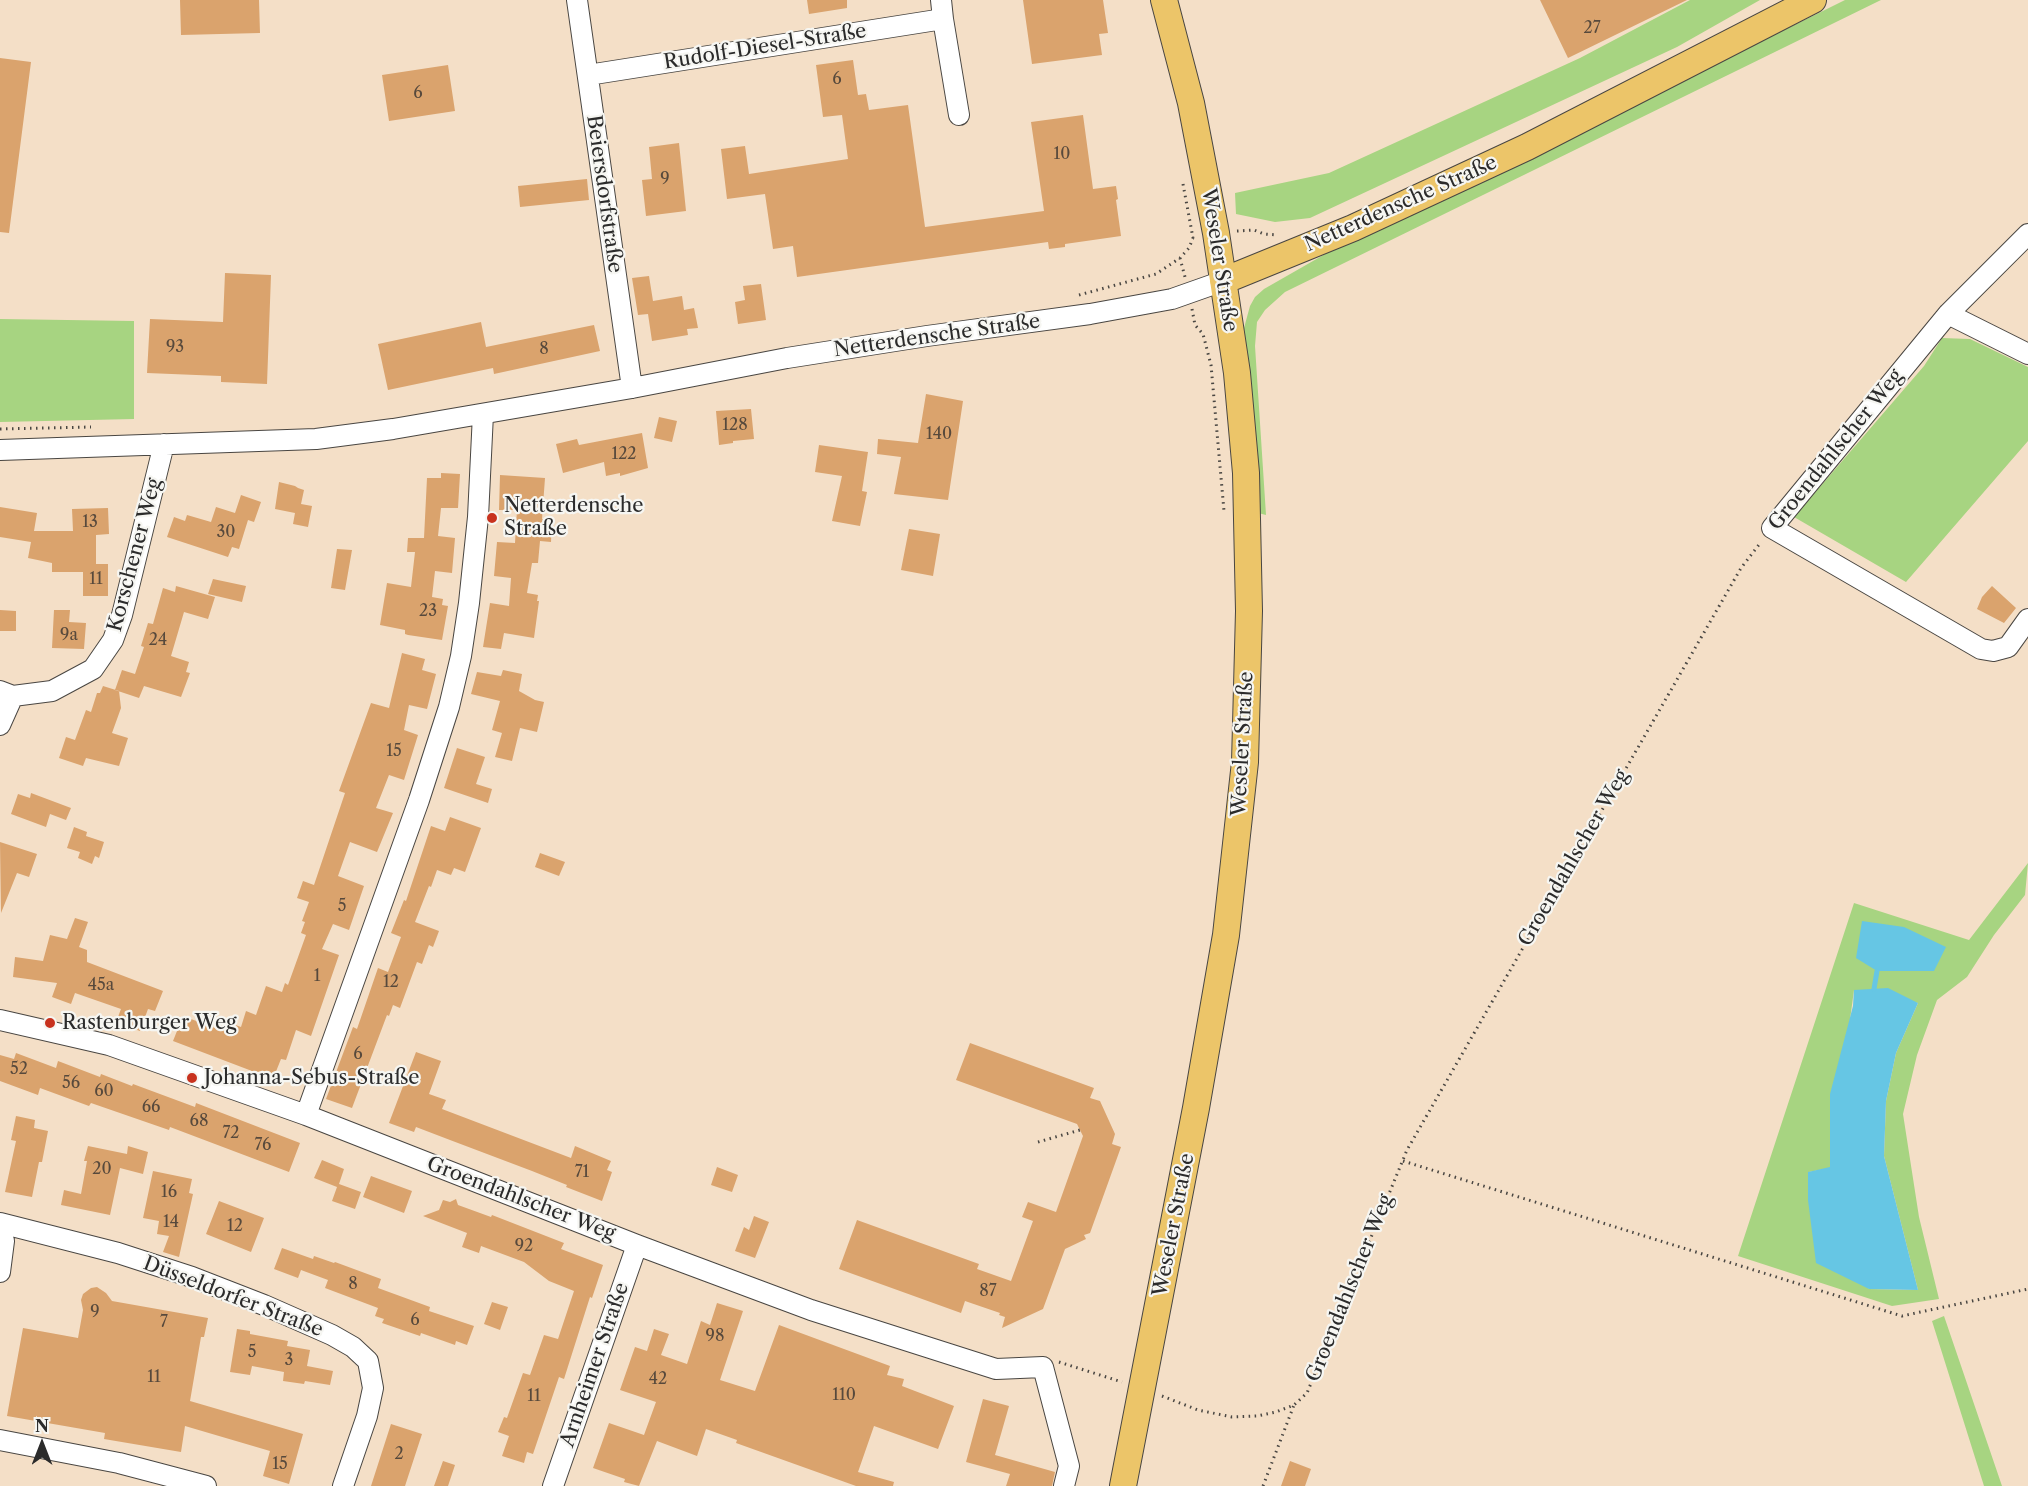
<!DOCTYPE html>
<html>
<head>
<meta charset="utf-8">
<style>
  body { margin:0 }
  #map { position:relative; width:2028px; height:1486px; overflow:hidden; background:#f4dfc7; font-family:"Libre Caslon Text",serif }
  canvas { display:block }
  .north { position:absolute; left:12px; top:1414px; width:60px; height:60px; -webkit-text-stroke:4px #f6f6f2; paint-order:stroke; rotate:0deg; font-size:16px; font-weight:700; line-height:24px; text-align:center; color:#2b2b2b }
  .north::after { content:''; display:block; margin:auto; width:21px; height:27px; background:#2b2b2b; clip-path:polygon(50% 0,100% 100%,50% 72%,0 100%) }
</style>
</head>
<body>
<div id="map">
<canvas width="2028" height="1486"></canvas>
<div class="north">N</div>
</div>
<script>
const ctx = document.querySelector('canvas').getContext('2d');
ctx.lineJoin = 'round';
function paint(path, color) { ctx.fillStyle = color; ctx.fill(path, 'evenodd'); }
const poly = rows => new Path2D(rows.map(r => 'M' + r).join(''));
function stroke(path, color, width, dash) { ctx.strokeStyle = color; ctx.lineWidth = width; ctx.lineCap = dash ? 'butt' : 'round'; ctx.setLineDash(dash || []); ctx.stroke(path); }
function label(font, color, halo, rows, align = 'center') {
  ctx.font = font + ' "Libre Caslon Text",serif'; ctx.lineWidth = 4.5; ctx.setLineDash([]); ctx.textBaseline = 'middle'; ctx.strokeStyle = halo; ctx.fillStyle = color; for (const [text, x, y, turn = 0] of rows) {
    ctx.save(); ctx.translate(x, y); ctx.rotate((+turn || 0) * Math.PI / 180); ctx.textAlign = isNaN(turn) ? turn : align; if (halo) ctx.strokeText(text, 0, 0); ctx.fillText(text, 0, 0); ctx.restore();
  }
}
const green = poly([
  [1690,0,1760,0,1677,47,1310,218,1275,222,1236,214,1235,193,1329,173,1580,58],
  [1845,0,1881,0,1285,292,1265,310,1257,322,1255,346,1266,515,1258,513,1244,328,1250,306,1255,297,1264,289,1327,253,1410,210,1482,180],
  [0,319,134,321,134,419,0,422],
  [1942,338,1970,339,2028,367,2028,441,1906,582,1794,517,1924,366],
  [2028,863,2025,895,1994,935,1967,977,1937,1000,1917,1055,1903,1114,1919,1217,1939,1299,1892,1306,1738,1256,1854,903,1969,940],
  [1854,990,1918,1003,1896,1053,1886,1101,1884,1156,1918,1290,1869,1289,1809,1172,1830,1168],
  [1944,1316,2002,1486,1984,1486,1932,1321]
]);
const water = poly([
  [1862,921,1904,927,1946,947,1934,971,1877,971,1856,958],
  [1888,988,1918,1003,1896,1053,1886,1101,1884,1156,1918,1290,1869,1289,1816,1263,1808,1200,1808,1172,1830,1167,1830,1094,1853,1006,1854,990]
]);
const stream = poly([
  [1874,989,1877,971]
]);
const building = poly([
  [180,0,259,0,260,33,181,35],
  [807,0,847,0,847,8,809,14],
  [1023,0,1103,0,1108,33,1099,34,1102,55,1032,64],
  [1540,0,1687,0,1568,58],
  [0,58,31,62,9,233,0,232],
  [853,60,858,95,866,94,869,110,908,105,925,227,1044,211,1031,122,1083,115,1093,189,1116,186,1118,199,1116,200,1121,236,1065,244,1065,247,1049,249,1048,242,797,277,793,246,773,249,765,194,727,199,721,149,745,146,749,174,848,159,842,115,823,117,816,65],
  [448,65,455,111,389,121,382,75],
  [679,143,686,211,646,216,642,180,652,179,649,147],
  [587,179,589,200,520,207,518,186],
  [225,273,271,275,267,384,221,382,221,376,147,373,150,319,223,322],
  [649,276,653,301,682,296,684,310,694,308,698,328,687,329,688,335,652,341,648,314,638,315,632,278],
  [761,284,766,320,738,324,735,302,745,300,743,286],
  [481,322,486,347,594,325,600,351,494,374,493,368,388,390,378,344],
  [926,394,963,401,948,500,894,494,901,457,877,454,878,439,918,443],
  [751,409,754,439,733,441,733,443,719,445,716,411],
  [659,417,677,421,672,442,654,438],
  [642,433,648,468,620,476,620,473,606,476,604,462,563,473,556,444,577,439,579,445],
  [819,445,868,452,862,491,867,492,860,526,832,521,842,476,815,472],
  [441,473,460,474,458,508,441,508,438,536,455,538,452,573,435,571,432,597,443,599,442,605,448,606,442,640,408,635,405,634,405,630,380,625,387,583,411,587,415,552,407,552,408,538,424,538,427,478,441,478],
  [500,475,545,478,542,519,552,520,551,542,540,541,538,563,532,563,527,593,538,595,537,601,539,601,534,638,504,633,501,649,483,647,490,603,509,606,511,578,494,576,497,542,515,543,517,510,499,510],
  [279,482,295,486,298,488,304,490,301,504,312,506,308,527,293,524,295,513,275,509],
  [241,495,261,502,254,522,248,520,239,549,232,547,228,557,167,537,174,517,185,521,187,515,211,522,216,507,235,513],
  [0,507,37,513,34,531,73,531,72,509,108,508,109,534,96,535,96,564,108,564,108,596,83,596,83,572,52,572,52,563,28,558,31,542,0,537],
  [909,529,940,534,933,576,901,570],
  [337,549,352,550,345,590,331,588],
  [213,579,246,586,242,602,208,594],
  [176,586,215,597,208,619,184,612,171,656,189,662,186,672,190,673,181,697,144,686,139,698,115,690,122,670,135,674,144,647,141,646,148,623,153,624,163,588,175,592],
  [1992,586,2016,608,2004,623,1977,609,1982,597],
  [0,610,16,611,16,631,0,631],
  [54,610,70,610,69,622,86,623,84,649,52,648],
  [402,653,425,659,422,670,436,674,427,709,409,705,404,730,418,735,404,780,389,775,376,808,393,813,377,852,350,842,338,876,364,886,349,930,333,924,322,949,339,955,311,1036,296,1030,286,1060,281,1059,273,1079,173,1041,177,1031,175,1026,180,1023,183,1016,215,1028,219,1019,241,1027,246,1011,256,1015,266,986,282,992,285,983,288,985,306,935,301,933,305,922,302,921,309,902,297,898,303,881,314,885,345,793,339,791,371,703,389,708],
  [503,670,522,674,519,691,535,700,544,702,537,732,520,728,512,761,495,757,502,733,492,730,500,701,471,694,477,672,501,676],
  [103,686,119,691,121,708,112,733,128,738,119,766,86,758,83,766,59,758,66,737,75,740,86,710,91,712,97,693,100,693],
  [457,748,485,757,476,784,492,789,488,803,444,788],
  [31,793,71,808,66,820,50,814,46,827,11,814,18,794,30,798],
  [450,817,481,828,465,872,454,868,451,875,437,870,431,887,429,886,415,922,439,931,433,947,429,945,422,964,417,962,400,1008,393,1005,389,1016,387,1015,352,1108,326,1099,353,1027,357,1029,378,968,388,972,401,937,391,933,404,900,406,901,431,826,445,831],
  [74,827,87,832,86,836,104,842,99,858,95,856,92,864,78,858,80,852,67,848],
  [0,842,37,854,29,877,17,873,1,913],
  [540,853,565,862,559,876,535,867],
  [75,918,88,922,79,947,87,950,87,962,163,991,155,1011,148,1009,140,1031,116,1022,121,1009,75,993,71,1004,52,997,57,983,13,977,15,957,43,961,50,935,67,939],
  [970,1043,1094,1088,1090,1098,1100,1101,1115,1134,1112,1144,1121,1147,1090,1233,1084,1235,1086,1239,1065,1249,1043,1309,1002,1328,1005,1317,999,1315,1000,1313,965,1301,961,1313,839,1269,857,1220,979,1264,977,1269,1011,1281,1033,1221,1022,1217,1028,1202,1056,1212,1083,1136,1077,1124,956,1080],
  [416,1052,441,1061,429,1094,446,1100,442,1109,571,1158,575,1146,611,1161,607,1170,612,1172,602,1201,566,1187,567,1185,532,1171,450,1140,416,1127,414,1132,389,1123],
  [16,1053,56,1068,58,1061,100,1077,101,1074,132,1086,133,1084,195,1107,196,1103,300,1143,289,1172,170,1127,169,1130,91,1103,89,1106,40,1088,38,1095,0,1081,0,1055,14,1059],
  [16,1116,35,1120,34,1128,48,1131,42,1162,39,1162,32,1197,5,1192,16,1141,11,1140],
  [88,1146,127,1154,128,1146,148,1152,143,1174,120,1168,110,1215,61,1205,64,1190,81,1194,87,1161,84,1161],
  [322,1160,344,1169,339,1184,361,1192,355,1209,332,1201,337,1187,314,1178],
  [717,1167,738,1175,732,1192,711,1185],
  [153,1171,192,1179,189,1193,193,1194,179,1257,163,1252,169,1236,157,1234,159,1221,143,1218],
  [371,1176,412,1191,404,1213,363,1197],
  [456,1199,458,1205,491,1217,492,1215,564,1243,561,1249,603,1265,592,1298,590,1297,564,1379,559,1377,533,1454,527,1452,524,1463,502,1456,509,1436,498,1432,504,1417,507,1418,523,1373,530,1375,544,1335,558,1339,574,1291,549,1281,524,1262,481,1246,479,1253,462,1247,467,1233,423,1216,439,1210,443,1200,450,1202],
  [219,1201,264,1218,251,1252,206,1234],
  [754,1216,769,1222,755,1258,735,1251,744,1227,749,1230],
  [282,1248,313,1259,314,1256,334,1263,335,1262,381,1279,378,1288,430,1307,429,1311,474,1326,467,1345,456,1341,455,1345,421,1333,420,1336,382,1323,384,1319,375,1316,378,1308,325,1288,328,1280,301,1270,298,1278,274,1269],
  [97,1287,106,1293,112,1301,208,1318,204,1337,201,1337,190,1401,303,1434,289,1484,263,1476,270,1451,185,1426,181,1452,104,1439,105,1433,7,1416,23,1328,78,1338,83,1310,81,1300,83,1294,91,1288],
  [492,1302,508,1307,500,1330,484,1324],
  [717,1303,743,1311,720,1380,755,1391,779,1325,890,1366,887,1375,904,1379,902,1386,954,1406,938,1449,874,1426,858,1472,894,1482,893,1486,856,1486,736,1443,737,1440,706,1429,697,1456,657,1441,639,1486,624,1482,625,1479,593,1468,609,1423,644,1435,656,1402,620,1390,635,1347,647,1351,654,1329,669,1334,661,1355,687,1364,701,1321,710,1325],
  [237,1329,250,1331,250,1334,288,1341,287,1346,310,1350,307,1366,333,1371,330,1385,305,1381,304,1384,283,1381,284,1372,252,1366,250,1375,230,1372],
  [983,1399,1009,1406,995,1455,1055,1472,1052,1486,1006,1486,1010,1474,966,1462],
  [391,1424,422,1434,405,1486,371,1486],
  [443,1461,455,1465,448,1486,434,1486],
  [1290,1461,1311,1469,1305,1486,1281,1486]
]);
const path = poly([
  [1183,184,1193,238],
  [1237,231,1254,230,1264,234,1278,235],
  [1180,258,1185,277],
  [1079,295,1156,274,1180,258,1189,248,1193,238,1195,238],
  [1192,309,1195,325,1203,334,1211,365,1224,511],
  [0,429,91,427],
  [1038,1142,1080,1130],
  [1403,1161,1902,1316,2028,1289],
  [1059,1362,1122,1382],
  [1162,1396,1198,1410,1232,1417,1257,1416,1276,1412,1294,1405,1307,1393,1407,1150,1741,568,1761,542],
  [1263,1486,1294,1405]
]);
const minor = poly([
  [577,0,632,388],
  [943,19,959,115],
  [588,75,943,19,941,0],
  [2028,234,1948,314,1772,528,1981,649,1993,651,2008,647,2028,619],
  [1948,314,2028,354],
  [0,450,316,439,393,429,632,388,787,358,927,336,1090,314,1172,299,1223,281],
  [0,691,13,696,52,691,93,669,113,640,122,615,164,444],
  [0,725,13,696],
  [0,1020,109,1045,306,1115,637,1245,811,1310,996,1369,1043,1367,1069,1466,1064,1486],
  [306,1115,419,800,449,707,461,656,469,603,478,517,483,414],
  [0,1223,118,1253,192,1277,264,1305,332,1335,353,1347,368,1361,373,1388,367,1416,343,1486],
  [0,1240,4,1241,0,1272],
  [0,1440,119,1463,206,1486],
  [553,1486,637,1245]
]);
const major = poly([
  [1223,281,1353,228,1527,147,1813,0],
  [1123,1486,1196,1108,1226,935,1245,762,1249,611,1246,473,1237,373,1216,233,1191,103,1164,0]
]);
const markers = [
  [492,518,6,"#c8321e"],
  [50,1023,6,"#c8321e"],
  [192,1078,6,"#c8321e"]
];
const numberNames = [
  ["27",1592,28],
  ["6",837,79],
  ["6",418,93],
  ["10",1062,154],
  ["9",665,179],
  ["93",175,347],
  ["8",544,349],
  ["128",735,425],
  ["140",939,434],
  ["122",624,454],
  ["13",90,522],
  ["30",226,532],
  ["11",96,579],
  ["23",428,611],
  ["9a",69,635],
  ["24",158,640],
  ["15",394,751],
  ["5",342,906],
  ["1",317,976],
  ["12",391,982],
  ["45a",101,985],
  ["6",358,1054],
  ["52",19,1069],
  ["56",71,1083],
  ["60",104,1091],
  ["66",151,1107],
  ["68",199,1121],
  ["72",231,1133],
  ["76",263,1145],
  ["20",102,1169],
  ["71",582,1172],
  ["16",169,1192],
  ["14",171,1222],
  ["12",235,1226],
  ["92",524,1246],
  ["8",353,1284],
  ["87",988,1291],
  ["9",95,1312],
  ["6",415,1320],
  ["7",164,1322],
  ["98",715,1336],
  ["5",252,1352],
  ["3",289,1360],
  ["11",154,1377],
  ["42",658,1379],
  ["110",844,1395],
  ["11",534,1396],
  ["2",399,1454],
  ["15",280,1464]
];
const streetNames = [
  ["Rudolf-Diesel-Straße",765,47,-9],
  ["Beiersdorfstraße",604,194,82],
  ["Netterdensche Straße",1401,204,-24],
  ["Weseler Straße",1219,260,81],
  ["Netterdensche Straße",937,336,-8],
  ["Groendahlscher Weg",1836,450,-51],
  ["Korschener Weg",135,555,-75],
  ["Weseler Straße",1243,744,-87],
  ["Groendahlscher Weg",1574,858,-60],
  ["Groendahlscher Weg",521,1199,21],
  ["Weseler Straße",1174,1225,-79],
  ["Groendahlscher Weg",1350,1288,-68],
  ["Düsseldorfer Straße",233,1297,21],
  ["Arnheimer Straße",595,1365,-71]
];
const poiNames = [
  ["Netterdensche",504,506],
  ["Straße",504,529],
  ["Rastenburger Weg",62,1023],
  ["Johanna-Sebus-Straße",204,1078]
];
paint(green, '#a7d481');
paint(water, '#66c6e4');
stroke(stream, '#66c6e4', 5);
paint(building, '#daa36d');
stroke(minor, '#494642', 22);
stroke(major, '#494642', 28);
stroke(path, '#494642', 3, [1.5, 4.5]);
stroke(minor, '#fff', 20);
stroke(major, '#ecc569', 26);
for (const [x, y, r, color] of markers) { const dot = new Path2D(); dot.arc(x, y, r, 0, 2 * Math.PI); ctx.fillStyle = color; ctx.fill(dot); stroke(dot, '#f6f6f2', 2); }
label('16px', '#57493c', null, numberNames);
label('20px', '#2b2b2b', '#f6f6f2', streetNames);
label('20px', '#2b2b2b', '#f6f6f2', poiNames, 'left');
</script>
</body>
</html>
